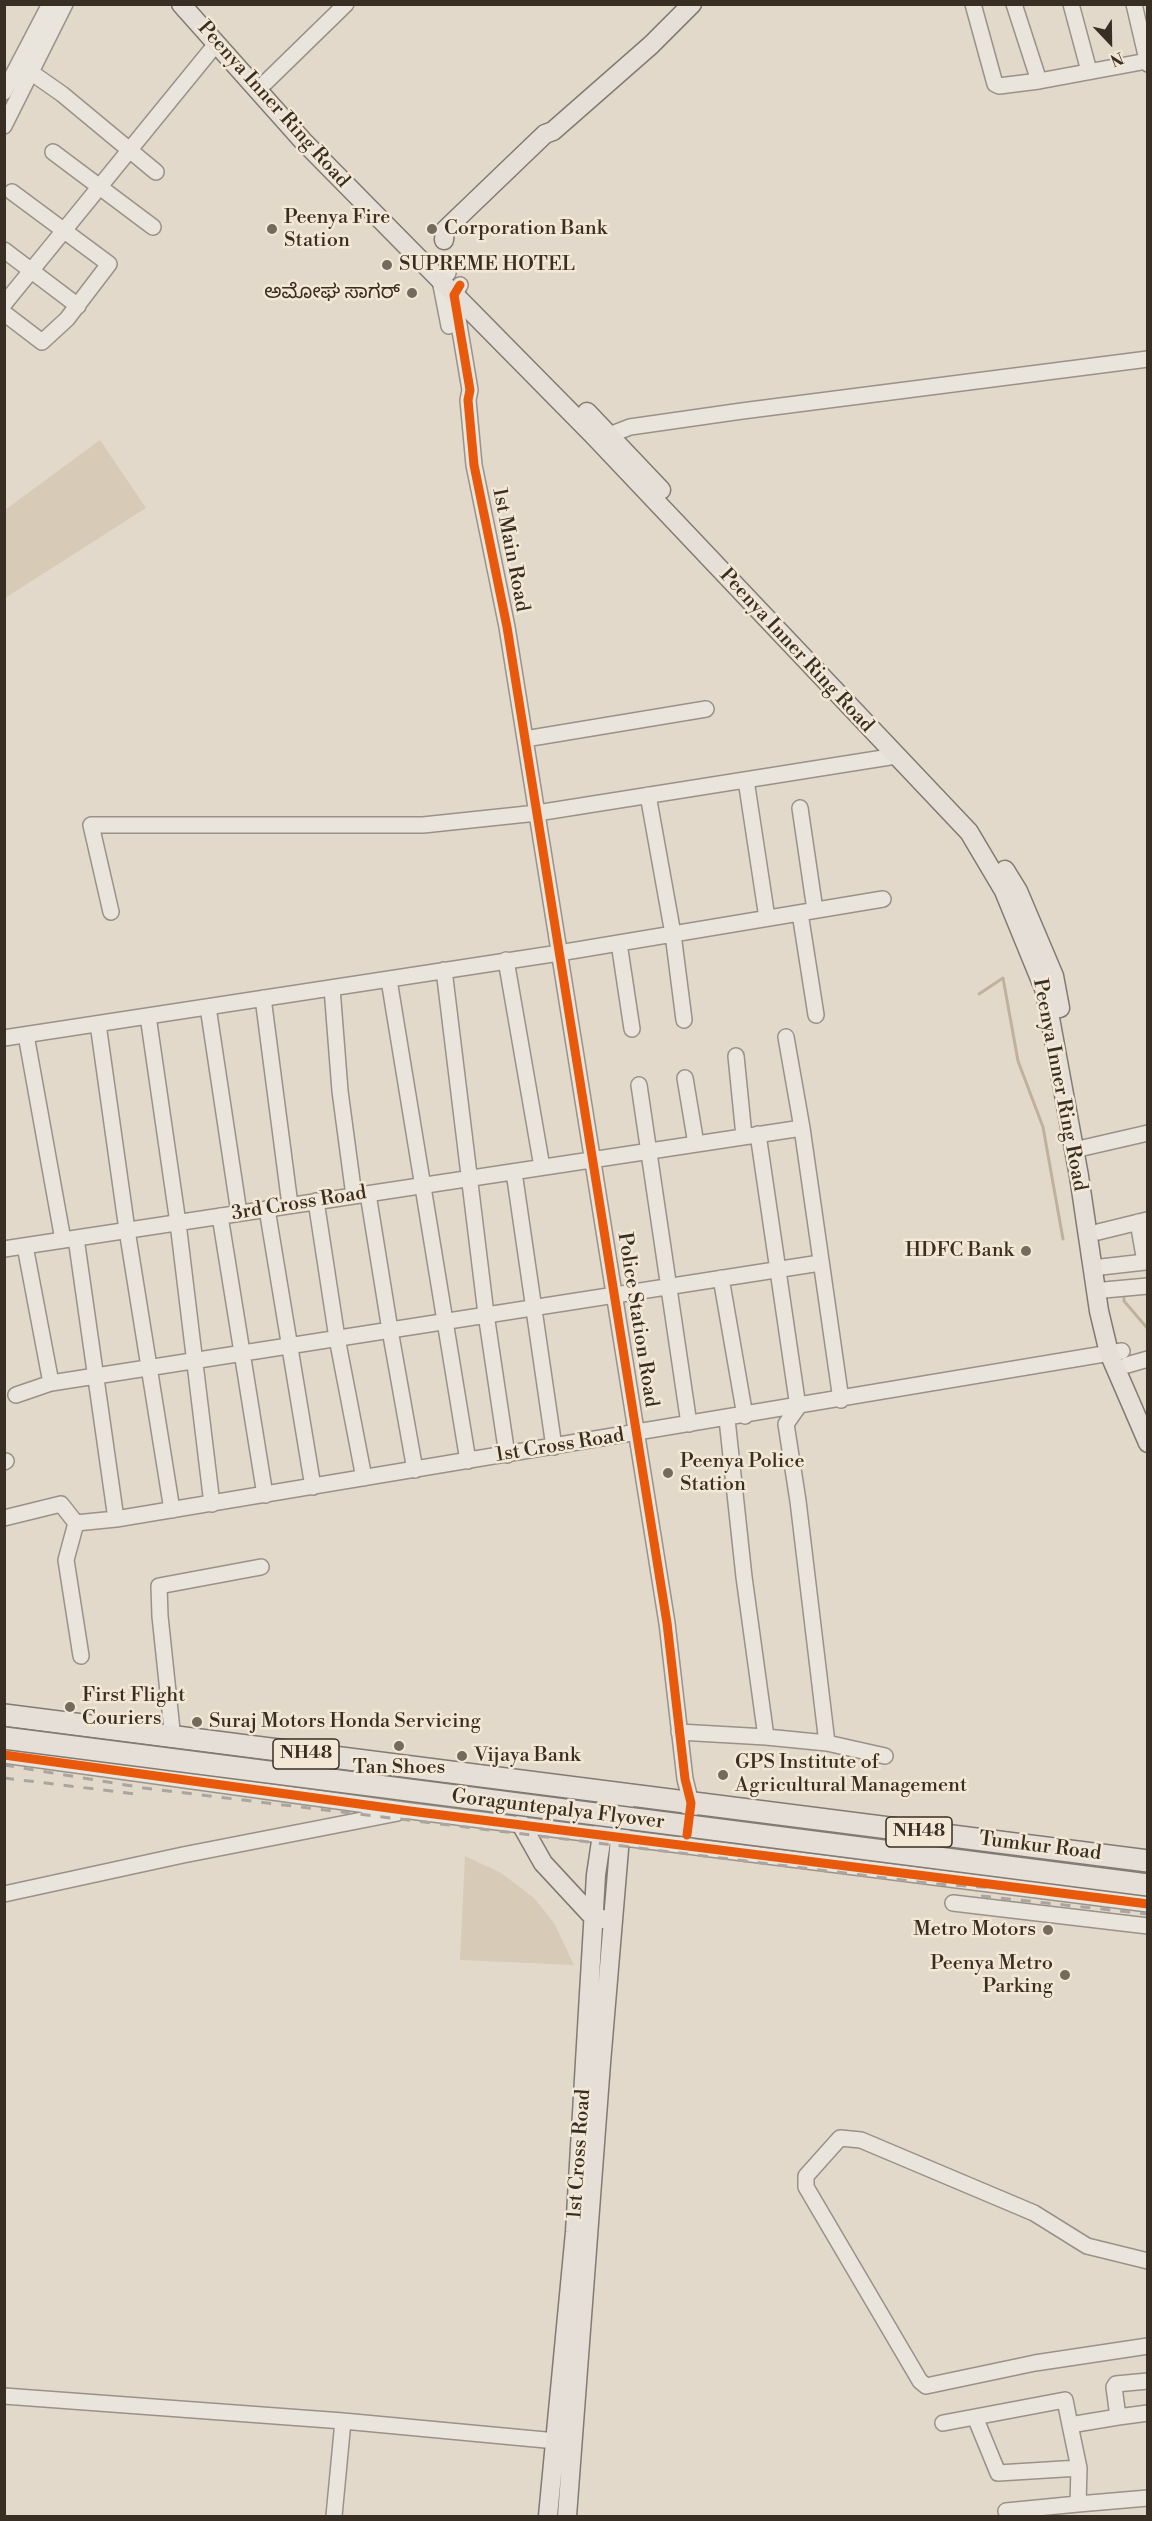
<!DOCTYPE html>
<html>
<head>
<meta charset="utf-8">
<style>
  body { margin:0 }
  #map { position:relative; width:1152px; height:2521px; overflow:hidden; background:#e2d9ca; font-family:"Libre Bodoni",serif }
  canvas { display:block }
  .frame { position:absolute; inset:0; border:6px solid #392e23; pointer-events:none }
  .north { position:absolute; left:1080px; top:12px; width:60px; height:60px; -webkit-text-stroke:4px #f3e8d6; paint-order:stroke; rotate:158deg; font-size:16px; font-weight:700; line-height:24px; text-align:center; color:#392e23 }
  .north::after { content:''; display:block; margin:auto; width:21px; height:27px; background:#392e23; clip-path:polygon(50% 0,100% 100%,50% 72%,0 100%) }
</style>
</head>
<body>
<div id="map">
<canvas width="1152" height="2521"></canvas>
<div class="frame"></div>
<div class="north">N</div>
</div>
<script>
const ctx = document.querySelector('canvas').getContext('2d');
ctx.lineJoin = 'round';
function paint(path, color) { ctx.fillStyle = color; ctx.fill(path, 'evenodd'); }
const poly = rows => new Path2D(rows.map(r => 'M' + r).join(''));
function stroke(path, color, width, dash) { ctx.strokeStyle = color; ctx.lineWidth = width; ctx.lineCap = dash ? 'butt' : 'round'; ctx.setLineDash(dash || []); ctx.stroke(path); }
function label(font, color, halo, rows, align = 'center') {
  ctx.font = font + ' "Libre Bodoni","Noto Sans Kannada",serif'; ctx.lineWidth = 5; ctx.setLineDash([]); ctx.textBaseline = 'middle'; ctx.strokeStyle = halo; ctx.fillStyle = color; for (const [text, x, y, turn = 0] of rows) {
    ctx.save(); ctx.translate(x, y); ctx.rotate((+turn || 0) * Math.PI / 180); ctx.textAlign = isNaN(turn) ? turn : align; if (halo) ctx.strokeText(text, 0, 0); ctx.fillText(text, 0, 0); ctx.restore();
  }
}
const green = poly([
  [100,440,146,508,5,598,5,510],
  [465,1856,501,1873,534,1898,554,1923,574,1965,460,1960]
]);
const stream = poly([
  [979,994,1003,978,1018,1061,1043,1127,1063,1239],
  [1124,1294,1124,1301,1148,1329]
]);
const minor = poly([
  [973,4,995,84,999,86,1039,81],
  [1014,4,1039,81,1147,61],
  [1071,4,1089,71],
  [1134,4,1148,64],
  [32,73,62,94,156,172],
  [265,83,346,4],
  [4,92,50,4],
  [4,126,65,4],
  [53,152,153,227],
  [4,250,78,306],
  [448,273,440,280,449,326],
  [460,285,454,295,470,390,468,400,474,465,507,627,667,1623,685,1779,691,1803,687,1835],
  [4,304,216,44],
  [4,313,42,342,67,319,109,264,12,192],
  [599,439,630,427,742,411,1148,359],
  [525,739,706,709],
  [746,780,767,918],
  [648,795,673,934,684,1020],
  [800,808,815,910],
  [111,912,91,825,423,825,537,813,896,756],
  [800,913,816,1015],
  [619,943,632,1029],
  [506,960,542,1167],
  [444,970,486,1314,507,1455],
  [389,980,468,1461],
  [332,988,340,1091,354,1196],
  [263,998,290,1205],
  [208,1007,239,1213],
  [148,1016,178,1223,212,1504],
  [98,1024,127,1230,172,1510],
  [26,1035,63,1240],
  [786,1037,802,1128,841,1400],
  [4,1038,559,953,883,899],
  [736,1056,744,1136],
  [685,1078,696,1144],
  [639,1085,689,1424],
  [1074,1150,1148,1133],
  [514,1172,554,1447],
  [368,1194,390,1330,415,1470],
  [316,1201,337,1338,364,1478],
  [267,1209,313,1487],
  [220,1216,265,1495],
  [1098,1232,1147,1220],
  [76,1238,116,1519],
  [25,1246,51,1383],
  [4,1249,802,1128],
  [1101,1267,1145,1262,1138,1222],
  [721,1278,745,1416],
  [1104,1290,1148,1286],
  [1127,1365,1148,1359],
  [16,1395,51,1383,820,1263],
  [727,1419,744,1577,766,1737],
  [4,1462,6,1461],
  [4,1518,61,1504,76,1523,66,1560,81,1656],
  [76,1523,116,1519,1122,1351],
  [172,1730,160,1616,159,1586,261,1567],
  [679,1732,766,1737,827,1743,798,1501,786,1424,798,1407,758,1134],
  [827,1743,885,1756],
  [4,1755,410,1811,1148,1904],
  [4,1894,183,1855,398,1813],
  [953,1903,1148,1926],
  [1148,2261,1087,2246,1034,2213,861,2140,840,2138,806,2176,806,2187,920,2381,926,2386,1035,2363,1148,2346],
  [1148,2381,1116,2384,1114,2387,1118,2417,1148,2413],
  [4,2396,343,2421,567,2442],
  [943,2423,975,2417],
  [1070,2425,1065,2400,975,2417,998,2473,1079,2468,1070,2425,1118,2417],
  [1079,2468,1078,2504,1148,2498],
  [334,2516,343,2421],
  [1008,2516,1006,2511,1078,2504]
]);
const major = poly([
  [181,4,303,141,594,436,969,832,1004,891,1045,991,1079,1176,1099,1311,1109,1353,1148,1443],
  [444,240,445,230,545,134,553,131,651,45,692,4],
  [587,412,661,490],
  [1005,870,1018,891,1054,976,1060,1008],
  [521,1824,543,1863,594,1918,602,1919],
  [548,2516,575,2232,596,1875,607,1801],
  [567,2516,601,2063,620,1837,626,1794]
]);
const highway = poly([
  [4,1715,1148,1861]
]);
const rail = poly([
  [4,1765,144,1788,935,1884,1090,1894,1148,1901],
  [4,1778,136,1794],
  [981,1896,1148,1914]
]);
const highwayBridge = poly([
  [4,1738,1148,1885]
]);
const cycleway = poly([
  [460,285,454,295,470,390,468,400,474,465,507,627,667,1623,685,1779,691,1803,687,1835],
  [4,1755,410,1811,1148,1904]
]);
const markers = [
  [272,229,6,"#746a5d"],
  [432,229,6,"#746a5d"],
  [387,265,6,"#746a5d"],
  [412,293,6,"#746a5d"],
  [1026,1251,6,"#746a5d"],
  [668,1473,6,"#746a5d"],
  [70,1707,6,"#746a5d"],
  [197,1722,6,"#746a5d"],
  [399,1746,6,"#746a5d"],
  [462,1756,6,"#746a5d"],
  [723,1775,6,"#746a5d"],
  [1048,1930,6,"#746a5d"],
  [1065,1975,6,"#746a5d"]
];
const shields = [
  [306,1754,66],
  [919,1832,66]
];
const shieldNames = [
  ["NH48",306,1754],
  ["NH48",919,1832]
];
const streetNames = [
  ["Peenya Inner Ring Road",273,105,48],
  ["1st Main Road",510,550,79],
  ["Peenya Inner Ring Road",796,651,47],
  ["Peenya Inner Ring Road",1059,1085,79],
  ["3rd Cross Road",299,1204,-9],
  ["Police Station Road",637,1320,81],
  ["1st Cross Road",560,1446,-9],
  ["Goraguntepalya Flyover",558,1810,7],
  ["Tumkur Road",1040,1847,7],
  ["1st Cross Road",580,2154,-86]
];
const poiNames = [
  ["Peenya Fire",284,218],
  ["Station",284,241],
  ["Corporation Bank",444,229],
  ["SUPREME HOTEL",399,265],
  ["ಅಮೋಘ ಸಾಗರ್",400,293,"right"],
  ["HDFC Bank",1014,1251,"right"],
  ["Peenya Police",680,1462],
  ["Station",680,1485],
  ["First Flight",82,1696],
  ["Couriers",82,1719],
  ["Suraj Motors Honda Servicing",209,1722],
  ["Vijaya Bank",474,1756],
  ["GPS Institute of",735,1763],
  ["Agricultural Management",735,1786],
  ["Tan Shoes",399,1768,"center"],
  ["Metro Motors",1036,1930,"right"],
  ["Peenya Metro",1053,1964,"right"],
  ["Parking",1053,1987,"right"]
];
paint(green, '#d7cab6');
stroke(stream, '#bfb19e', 3);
stroke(minor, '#999289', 18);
stroke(major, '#817b72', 21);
stroke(highway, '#817b72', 24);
stroke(minor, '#e9e4dc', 15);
stroke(major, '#e5dfd7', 18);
stroke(highway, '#e5dfd7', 21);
stroke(rail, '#aaa59f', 3, [10, 10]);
stroke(highwayBridge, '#817b72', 24, []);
stroke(highwayBridge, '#e5dfd7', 21);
stroke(cycleway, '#e8590c', 9);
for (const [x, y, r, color] of markers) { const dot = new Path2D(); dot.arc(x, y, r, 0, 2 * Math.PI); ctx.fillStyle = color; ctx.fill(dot); stroke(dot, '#f3e8d6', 2); }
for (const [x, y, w] of shields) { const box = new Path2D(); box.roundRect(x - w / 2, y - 15, w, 30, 4.5); ctx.fillStyle = '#f3e8d6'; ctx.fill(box); stroke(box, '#392e23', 1.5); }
label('bold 18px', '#392e23', null, shieldNames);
label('20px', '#392e23', '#f3e8d6', streetNames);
label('20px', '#392e23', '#f3e8d6', poiNames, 'left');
</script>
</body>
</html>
